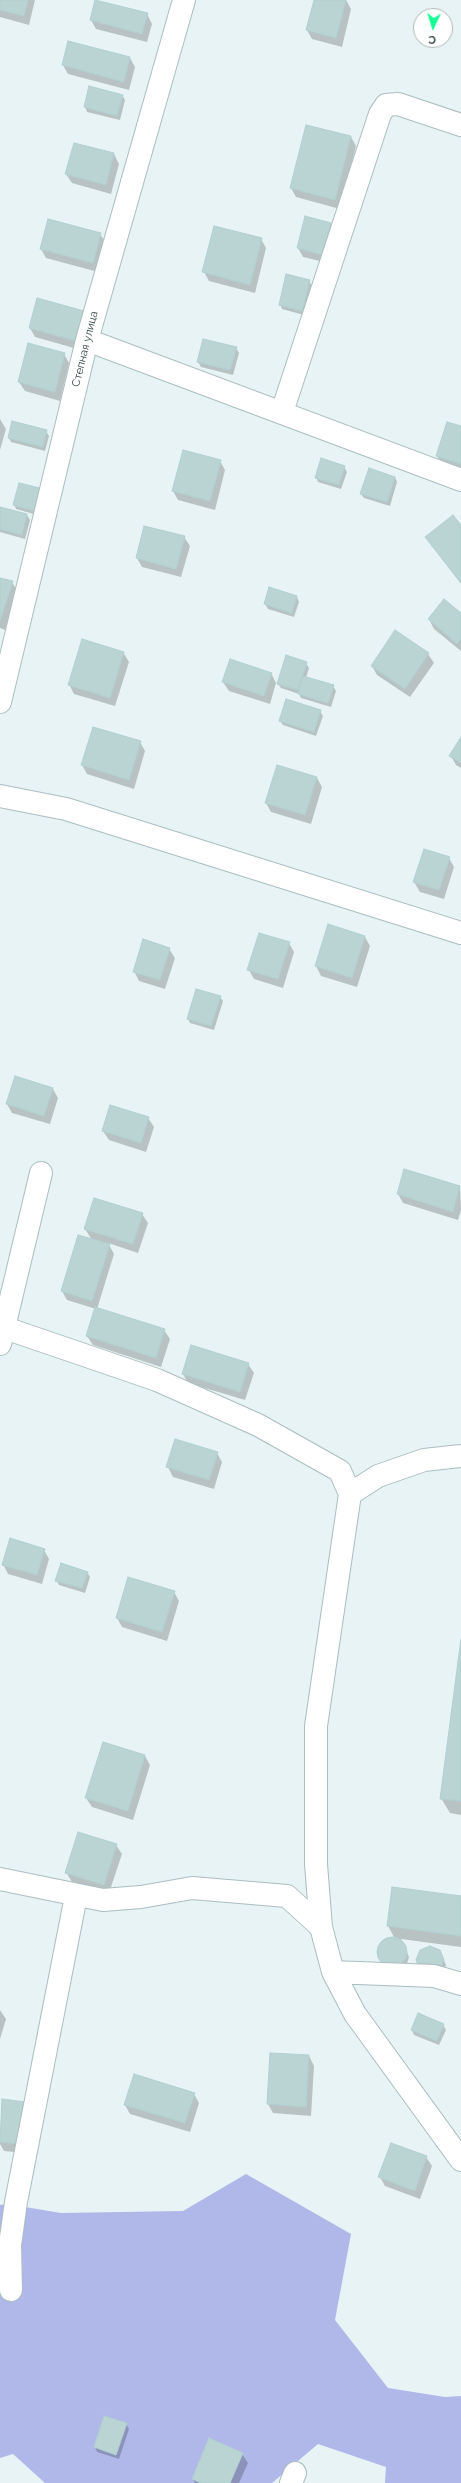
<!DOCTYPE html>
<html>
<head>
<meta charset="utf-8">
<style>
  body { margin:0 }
  #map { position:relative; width:461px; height:2483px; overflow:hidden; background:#e7f3f4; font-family:Raleway,sans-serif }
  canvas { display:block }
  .north { position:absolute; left:413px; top:8px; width:40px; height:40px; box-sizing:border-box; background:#fff; border:1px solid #afb5b5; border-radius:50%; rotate:184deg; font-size:11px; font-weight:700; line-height:16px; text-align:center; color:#364747 }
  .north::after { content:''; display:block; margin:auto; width:14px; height:18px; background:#16fd95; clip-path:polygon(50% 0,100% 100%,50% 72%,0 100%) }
</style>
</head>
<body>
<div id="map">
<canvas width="461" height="2483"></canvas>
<div class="north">С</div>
</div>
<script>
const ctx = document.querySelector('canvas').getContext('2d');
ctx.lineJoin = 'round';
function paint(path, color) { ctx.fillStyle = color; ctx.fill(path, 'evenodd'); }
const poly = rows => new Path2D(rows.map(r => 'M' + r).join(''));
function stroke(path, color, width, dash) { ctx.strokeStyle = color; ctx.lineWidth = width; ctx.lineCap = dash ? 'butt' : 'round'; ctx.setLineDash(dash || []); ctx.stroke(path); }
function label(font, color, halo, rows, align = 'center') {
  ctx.font = font + ' Raleway,sans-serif'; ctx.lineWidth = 3; ctx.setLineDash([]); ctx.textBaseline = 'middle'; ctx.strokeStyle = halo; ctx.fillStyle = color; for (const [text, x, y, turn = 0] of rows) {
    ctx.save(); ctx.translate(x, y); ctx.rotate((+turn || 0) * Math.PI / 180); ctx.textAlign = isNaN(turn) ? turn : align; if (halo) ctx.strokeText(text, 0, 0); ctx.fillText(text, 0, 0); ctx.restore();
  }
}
const green = poly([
  [246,2174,351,2234,335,2320,388,2388,445,2397,461,2396,461,2483,385,2483,386,2467,318,2444,272,2483,45,2483,13,2454,0,2458,0,2205,7,2204,61,2213,183,2211]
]);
const shadow = poly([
  [0,0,35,0,29,25,0,17],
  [315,0,346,0,351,9,342,47,312,39,307,30],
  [147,14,152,24,147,42,96,29,91,20],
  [130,58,135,67,129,90,68,74,63,65],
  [122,95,125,100,120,120,87,112,85,107],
  [351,137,356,146,340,209,296,197,291,188],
  [114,154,119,164,111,194,72,183,66,174],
  [331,223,336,233,328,263,303,257,298,248],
  [100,234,106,243,98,272,46,258,41,249],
  [261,239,266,248,255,293,209,281,204,272],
  [309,281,312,286,304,315,282,309,280,304],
  [83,311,81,350,35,337,30,328],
  [236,348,239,353,233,375,201,367,198,362],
  [64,354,69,363,60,401,25,391,19,382],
  [0,419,6,429,0,450],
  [461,427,461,471,442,465,437,456],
  [46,431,49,436,45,451,11,442,9,438],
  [220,461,225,470,215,510,178,500,173,491],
  [344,467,347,472,341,489,318,482,316,477],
  [395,477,397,482,390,506,364,498,361,494],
  [19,484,41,516,16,509,14,504],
  [0,508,27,515,30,520,25,539,0,532],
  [461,527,461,584,426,537],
  [184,537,190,546,181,577,142,567,137,558],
  [0,579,12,582,17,591,5,630,0,628],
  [297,597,299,602,294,617,268,609,265,604],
  [461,614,461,651,434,629,429,619],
  [123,652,129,662,115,706,74,694,69,684],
  [428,654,434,663,410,697,377,675,372,666],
  [306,663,309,668,306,678,333,686,336,691,331,707,301,698,299,694,281,688,278,684],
  [271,673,276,683,270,704,229,691,223,682],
  [320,711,323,716,316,736,283,725,280,721],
  [461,739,461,768,456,765,451,756],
  [140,742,145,751,134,789,87,774,82,765],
  [278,766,317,778,322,787,311,824,271,812,266,803],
  [449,858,454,867,444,899,420,892,414,882],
  [329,926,365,937,370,946,357,987,321,976,316,966],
  [289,943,294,952,283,988,254,979,249,970],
  [169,949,175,958,165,989,139,981,134,971],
  [220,997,223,1001,214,1030,190,1023,188,1019],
  [53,1089,58,1098,50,1124,12,1113,7,1104],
  [148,1118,154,1127,146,1152,109,1140,103,1131],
  [405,1170,460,1187,461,1210,458,1220,403,1203,398,1194],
  [142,1214,148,1223,138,1253,108,1243,114,1254,97,1309,164,1330,170,1339,161,1367,93,1345,87,1336,96,1309,67,1300,62,1291,92,1240,85,1229],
  [248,1364,254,1373,245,1400,188,1383,183,1374],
  [217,1453,222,1462,214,1489,173,1477,168,1467],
  [44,1550,49,1559,42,1584,8,1574,3,1564],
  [87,1572,90,1577,85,1593,59,1585,56,1580],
  [174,1592,179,1601,167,1641,122,1627,117,1618],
  [461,1647,461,1815,450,1813,441,1798],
  [104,1743,145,1756,150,1765,133,1820,92,1807,86,1798],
  [116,1845,122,1854,109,1893,72,1882,66,1872],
  [393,1889,461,1897,461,1947,401,1939,409,1957,406,1967,382,1963,377,1953,381,1942,391,1937,395,1939,388,1926],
  [442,1956,446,1965,442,1974,433,1978],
  [0,2010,6,2019,0,2039],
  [443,2025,446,2030,439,2045,414,2035,412,2030],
  [271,2054,309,2056,314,2066,311,2116,273,2113,268,2104],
  [194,2094,199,2103,190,2132,130,2114,125,2105],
  [3,2100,25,2153,4,2151,0,2144],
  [426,2157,432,2166,420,2199,385,2186,380,2177],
  [126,2424,129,2429,119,2459,97,2452,95,2447],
  [242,2454,248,2463,239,2483,195,2483,193,2479]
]);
const building = poly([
  [0,0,28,0,24,16,0,10,0,0],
  [95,0,148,13,142,34,90,20,95,0],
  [314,0,346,0,336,38,306,30,314,0],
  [68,41,130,57,124,82,62,65,68,41],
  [89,86,123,95,117,116,84,107,89,86],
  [306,125,351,136,335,200,290,188,306,125],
  [74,143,114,153,106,185,65,174,74,143],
  [305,216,331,223,323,255,297,248,305,216],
  [48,219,101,233,93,263,40,249,48,219],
  [214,226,262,238,250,285,202,272,214,226],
  [286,274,310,280,302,311,279,305,286,274],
  [37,298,84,311,76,341,29,328,37,298],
  [203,339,237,347,230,370,197,362,203,339],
  [28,343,65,353,55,392,18,382,28,343],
  [12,421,47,430,43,447,8,438,12,421],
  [447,422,461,426,461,464,436,456,447,422],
  [183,450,221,460,210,501,172,491,183,450],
  [321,458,345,466,339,485,315,478,321,458],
  [369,468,395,477,387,502,360,494,369,468],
  [19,483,44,489,38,512,13,505,19,483],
  [0,507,27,514,22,535,0,529,0,507],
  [453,515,461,525,461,583,425,537,453,515],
  [144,526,185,536,176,569,136,558,144,526],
  [0,578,13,581,0,621,0,578],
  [269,587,297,596,292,613,264,604,269,587],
  [444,599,461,613,461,639,457,644,428,619,444,599],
  [395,630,429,653,405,689,371,666,395,630],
  [82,639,124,652,110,698,68,685,82,639],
  [286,655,307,662,298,690,277,684,286,655],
  [230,659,272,673,264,696,222,682,230,659],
  [303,676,334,685,328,703,298,694,303,676],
  [286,699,321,710,314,732,279,721,286,699],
  [93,727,141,741,129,780,81,765,93,727],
  [461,737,461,763,449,756,461,737],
  [277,765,317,777,305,815,265,803,277,765],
  [424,849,450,857,439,890,413,882,424,849],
  [328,924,365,936,352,978,315,966,328,924],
  [259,933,290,942,278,979,247,970,259,933],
  [143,939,170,948,160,980,133,972,143,939],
  [196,989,221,996,211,1026,187,1019,196,989],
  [15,1076,53,1088,44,1116,6,1104,15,1076],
  [110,1105,149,1117,141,1143,102,1131,110,1105],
  [404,1169,460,1186,453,1212,397,1194,404,1169],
  [94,1198,143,1213,133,1244,84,1229,94,1198],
  [78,1235,110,1244,92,1301,61,1291,78,1235],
  [95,1307,165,1329,156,1358,86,1336,95,1307],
  [191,1345,249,1363,240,1392,182,1374,191,1345],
  [175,1439,218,1452,209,1480,166,1467,175,1439],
  [10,1538,45,1549,37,1575,2,1565,10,1538],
  [61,1563,88,1572,82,1588,55,1581,61,1563],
  [128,1577,175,1591,162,1632,116,1618,128,1577],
  [461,1639,461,1801,440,1799,461,1639],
  [103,1742,145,1755,128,1811,85,1798,103,1742],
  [78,1832,117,1844,104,1885,65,1873,78,1832],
  [392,1887,461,1896,461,1936,387,1926,392,1887],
  '377 1952a15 15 0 1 1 30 0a15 15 0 1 1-30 0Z',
  [430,1946,440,1950,444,1960,440,1969,420,1969,416,1960,420,1950,430,1946],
  [418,2013,444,2024,437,2041,411,2030,418,2013],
  [270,2053,309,2055,306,2107,267,2104,270,2053],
  [134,2074,195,2093,185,2123,124,2105,134,2074],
  [2,2099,25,2102,20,2144,0,2142,2,2099],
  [391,2143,427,2156,415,2191,378,2177,391,2143],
  [104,2416,127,2423,116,2455,94,2447,104,2416],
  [209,2438,243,2453,230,2483,201,2483,192,2479,209,2438]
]);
const minor = poly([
  [87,340,461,480],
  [282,412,380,114,386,105,398,104,461,125],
  [0,702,87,340,184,0],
  [0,796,66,809,461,933],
  [5,1328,157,1380,258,1425,340,1471,350,1494,316,1726,316,1864,321,1927,333,1972,355,2014,461,2160],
  [0,1344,41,1173],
  [350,1494,378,1476,424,1460,461,1456],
  [0,1879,103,1900,141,1897,192,1888,287,1896,321,1927],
  [333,1972,434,1976,461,1984],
  [11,2290,10,2245,16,2202,76,1896],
  [291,2483,295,2473]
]);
const streetNames = [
  ["Степная улица",85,349,-76]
];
paint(green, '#b0b8e9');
paint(shadow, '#0003');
paint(building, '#bad3d3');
stroke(building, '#b0d0d1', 1);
stroke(minor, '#aabec0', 24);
stroke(minor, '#fff', 22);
label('11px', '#364747', '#fff', streetNames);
</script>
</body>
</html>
